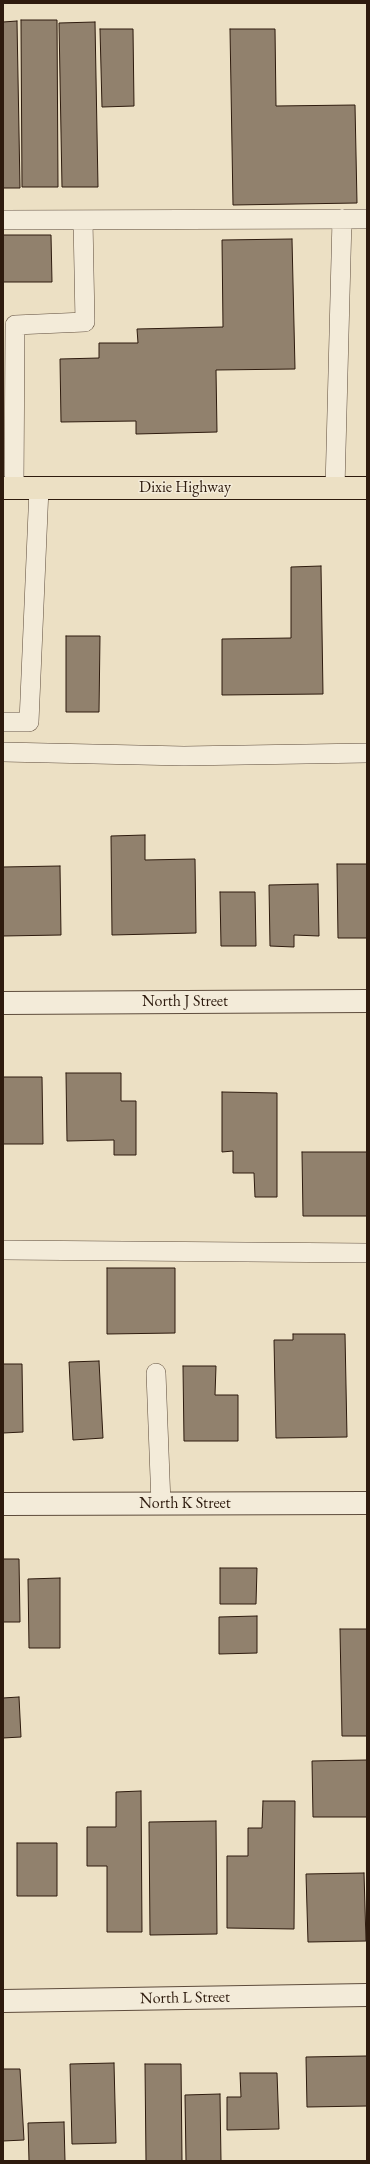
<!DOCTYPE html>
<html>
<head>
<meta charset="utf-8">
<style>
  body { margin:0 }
  #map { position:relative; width:370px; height:2164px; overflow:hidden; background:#ece0c4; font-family:"EB Garamond",serif }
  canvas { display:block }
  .frame { position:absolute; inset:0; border:4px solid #2e1b0e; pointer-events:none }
</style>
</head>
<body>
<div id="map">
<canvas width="370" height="2164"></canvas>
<div class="frame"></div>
</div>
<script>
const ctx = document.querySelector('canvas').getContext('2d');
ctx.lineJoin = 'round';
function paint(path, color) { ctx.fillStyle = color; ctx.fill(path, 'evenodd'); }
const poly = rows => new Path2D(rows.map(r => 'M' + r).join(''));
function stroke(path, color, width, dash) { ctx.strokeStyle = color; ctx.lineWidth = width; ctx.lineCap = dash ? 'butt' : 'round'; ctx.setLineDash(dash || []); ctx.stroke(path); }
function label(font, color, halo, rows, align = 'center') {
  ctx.font = font + ' "EB Garamond",serif'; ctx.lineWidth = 3; ctx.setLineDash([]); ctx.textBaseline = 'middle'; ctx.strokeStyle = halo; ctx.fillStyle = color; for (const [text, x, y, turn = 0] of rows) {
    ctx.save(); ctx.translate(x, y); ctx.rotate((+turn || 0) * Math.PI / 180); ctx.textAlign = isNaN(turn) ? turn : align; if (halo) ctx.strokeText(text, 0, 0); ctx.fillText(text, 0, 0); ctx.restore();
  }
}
const building = poly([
  [21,20,57,20,58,187,22,187,21,20],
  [17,21,20,188,3,188,3,22,17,21],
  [95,22,98,187,62,187,59,23,95,22],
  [100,29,133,29,134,106,102,107,100,29],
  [230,29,275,29,276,106,355,105,357,203,233,205,230,29],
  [3,235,51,235,52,282,3,282,3,235],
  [292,239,295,369,216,370,217,432,136,434,136,421,61,422,60,359,99,358,99,343,138,343,137,329,223,327,222,240,292,239],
  [321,566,323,694,222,695,222,639,291,638,291,567,321,566],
  [66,636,100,636,99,712,66,712,66,636],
  [145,835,145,860,195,859,196,933,112,935,111,836,145,835],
  [337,864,367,864,367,938,338,938,337,864],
  [60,866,61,935,3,936,3,867,60,866],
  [318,884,319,936,294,935,294,947,270,946,269,885,318,884],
  [220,892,255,892,256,946,221,946,220,892],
  [66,1073,121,1073,121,1101,136,1101,136,1155,114,1155,114,1140,67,1141,66,1073],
  [3,1077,42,1077,43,1144,3,1144,3,1077],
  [222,1092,277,1093,277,1197,255,1197,254,1173,233,1173,233,1151,222,1152,222,1092],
  [302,1152,367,1152,367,1216,303,1216,302,1152],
  [107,1268,175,1268,175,1333,107,1334,107,1268],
  [293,1334,345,1334,347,1437,276,1438,274,1340,293,1340,293,1334],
  [99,1361,103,1438,73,1440,69,1362,99,1361],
  [3,1364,22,1364,23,1432,3,1433,3,1364],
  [183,1366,216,1366,215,1395,238,1395,238,1441,184,1441,183,1366],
  [3,1559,19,1559,20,1622,3,1622,3,1559],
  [220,1568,257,1568,256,1604,220,1604,220,1568],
  [60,1578,60,1648,29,1648,28,1579,60,1578],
  [257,1616,257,1653,219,1654,219,1617,257,1616],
  [340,1629,367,1629,367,1736,342,1736,340,1629],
  [19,1697,21,1737,3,1738,3,1698,19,1697],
  [367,1760,367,1817,313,1817,312,1761,367,1760],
  [141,1791,142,1932,107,1932,107,1866,87,1866,87,1827,116,1827,116,1792,141,1791],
  [263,1801,295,1801,294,1929,227,1928,227,1856,248,1856,248,1828,262,1828,263,1801],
  [216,1821,217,1934,150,1935,149,1822,216,1821],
  [17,1843,57,1843,57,1896,17,1896,17,1843],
  [364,1873,366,1941,308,1942,306,1874,364,1873],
  [367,2056,367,2106,307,2107,306,2057,367,2056],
  [114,2063,116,2143,72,2144,70,2064,114,2063],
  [145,2064,181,2064,182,2161,146,2161,145,2064],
  [3,2069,20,2069,24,2140,3,2141,3,2069],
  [240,2073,277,2073,279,2129,227,2130,227,2097,241,2097,240,2073],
  [220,2094,221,2161,186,2161,185,2095,220,2094],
  [64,2122,65,2161,29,2161,28,2123,64,2122]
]);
const lane = poly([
  [3,220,367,219],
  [335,488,342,219],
  [14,489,15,325,85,322,83,220],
  [3,722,29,722,39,488],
  [3,752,184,756,367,753],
  [3,1250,367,1253],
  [156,1373,161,1504]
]);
const street = poly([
  [3,1003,367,1001],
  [3,1504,367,1503],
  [3,2001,367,1995]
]);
const primary = poly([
  [3,488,367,488]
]);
const streetNames = [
  ["Dixie Highway",185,488],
  ["North J Street",185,1002],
  ["North K Street",185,1504],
  ["North L Street",185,1998,-1]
];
paint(building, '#91816d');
stroke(building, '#2e1b0e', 1);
stroke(lane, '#5e4c3c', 20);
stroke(street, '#5e4c3c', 24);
stroke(primary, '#2e1b0e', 24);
stroke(lane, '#f3ebd9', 19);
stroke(street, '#f3ebd9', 22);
stroke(primary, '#ece0c4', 22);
label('16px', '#2e1b0e', '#f3ebd9', streetNames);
</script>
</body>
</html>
